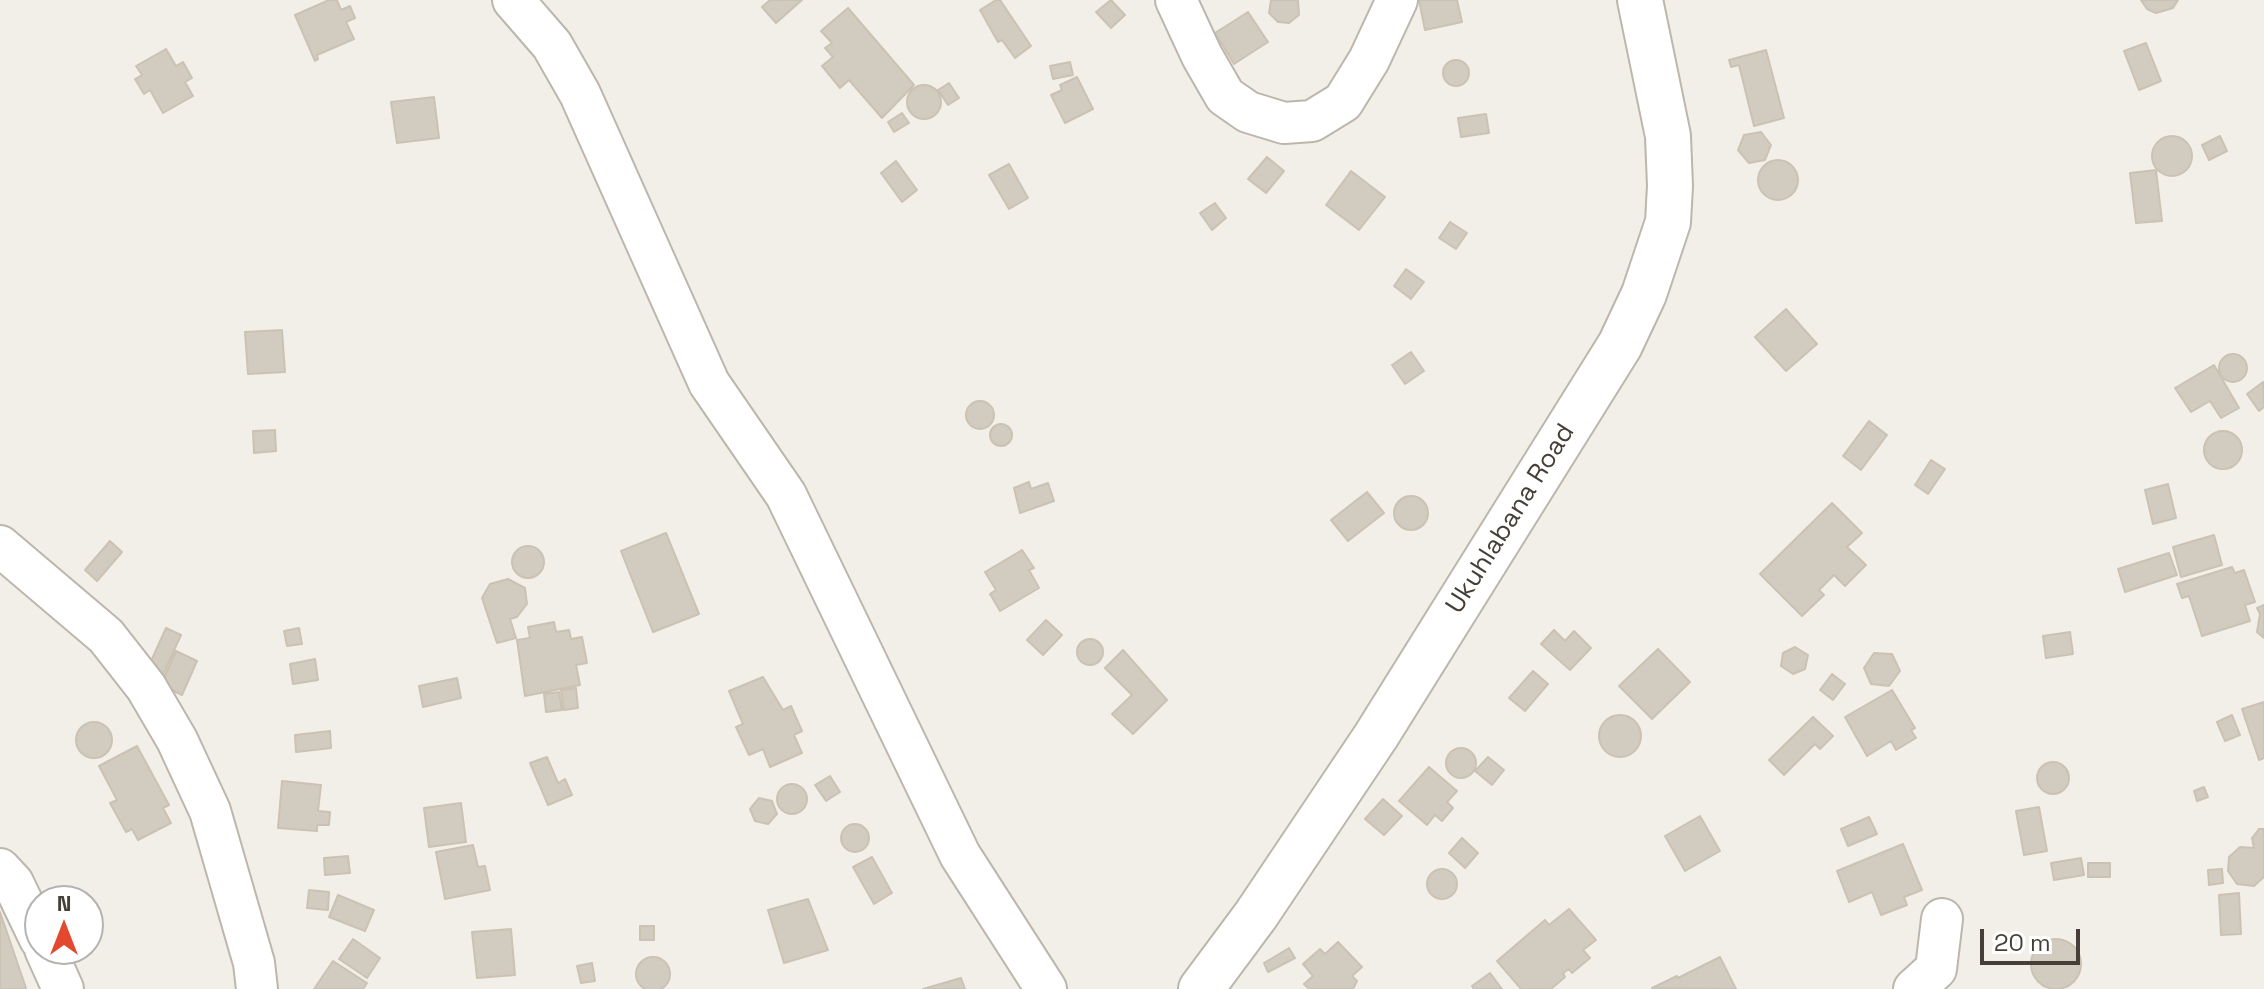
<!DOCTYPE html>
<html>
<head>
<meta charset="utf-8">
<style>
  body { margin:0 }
  #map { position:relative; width:2264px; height:989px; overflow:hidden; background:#f2efe8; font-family:"Space Grotesk",sans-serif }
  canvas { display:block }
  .north { position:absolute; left:24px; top:885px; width:80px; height:80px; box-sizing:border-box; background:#fff; border:2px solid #b5b2af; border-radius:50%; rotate:0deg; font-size:22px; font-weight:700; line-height:32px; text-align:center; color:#453f37 }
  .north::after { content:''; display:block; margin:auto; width:28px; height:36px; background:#e3492e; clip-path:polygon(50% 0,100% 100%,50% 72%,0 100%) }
  .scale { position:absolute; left:1980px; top:929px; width:100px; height:36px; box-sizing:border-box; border:4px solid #453f37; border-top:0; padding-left:10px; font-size:24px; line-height:28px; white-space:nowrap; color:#453f37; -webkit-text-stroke:6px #fff; paint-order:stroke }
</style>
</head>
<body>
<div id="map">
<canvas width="2264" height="989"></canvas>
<div class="north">N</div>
<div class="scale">20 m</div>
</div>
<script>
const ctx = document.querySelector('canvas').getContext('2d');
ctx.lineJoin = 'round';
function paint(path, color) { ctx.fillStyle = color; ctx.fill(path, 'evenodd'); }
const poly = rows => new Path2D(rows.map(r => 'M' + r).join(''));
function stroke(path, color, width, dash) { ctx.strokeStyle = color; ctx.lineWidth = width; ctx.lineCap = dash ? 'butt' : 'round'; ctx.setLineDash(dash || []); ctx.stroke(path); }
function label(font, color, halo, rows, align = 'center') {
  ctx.font = font + ' "Space Grotesk",sans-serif'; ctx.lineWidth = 7; ctx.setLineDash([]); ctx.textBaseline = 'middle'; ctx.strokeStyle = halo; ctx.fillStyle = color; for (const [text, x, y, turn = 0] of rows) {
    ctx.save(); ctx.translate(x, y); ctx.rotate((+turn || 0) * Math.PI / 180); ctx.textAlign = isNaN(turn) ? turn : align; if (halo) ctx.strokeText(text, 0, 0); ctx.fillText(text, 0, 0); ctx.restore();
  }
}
const building = poly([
  [329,0,337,0,341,10,350,6,355,18,346,22,354,39,317,55,318,59,315,61,295,15,329,0],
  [770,0,802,0,776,23,762,7,770,0],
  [996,0,1000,0,1031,46,1015,58,1002,40,998,42,980,10,996,0],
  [1111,0,1125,15,1111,28,1096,12,1111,0],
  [1298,0,1299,15,1289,23,1278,22,1269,13,1271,0,1298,0],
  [1419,0,1457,0,1462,22,1425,30,1419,0],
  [2141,0,2178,0,2173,8,2156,13,2147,9,2141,0],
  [848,8,914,85,882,118,849,80,840,88,822,66,833,57,825,48,832,43,821,31,848,8],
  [1248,12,1268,42,1234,64,1215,33,1248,12],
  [2146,43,2161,81,2139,90,2124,51,2146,43],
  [166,49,176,66,183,62,192,78,185,82,193,96,163,113,150,90,144,94,135,79,142,75,136,66,166,49],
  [1766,50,1784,118,1754,126,1739,65,1731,67,1729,60,1766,50],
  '1443 73a13 13 0 1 1 26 0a13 13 0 1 1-26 0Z',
  [1070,62,1073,75,1053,79,1050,66,1070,62],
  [1077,77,1093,109,1065,123,1051,95,1062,90,1060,85,1077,77],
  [949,83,959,98,948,105,938,90,949,83],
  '907 102a17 17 0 1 1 34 0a17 17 0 1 1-34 0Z',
  [434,97,439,138,397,143,391,102,434,97],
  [902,113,909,123,894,132,888,122,902,113],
  [1486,114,1489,133,1461,137,1458,118,1486,114],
  [1761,132,1771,145,1765,160,1749,163,1738,150,1744,135,1761,132],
  [2220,136,2227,151,2209,160,2202,145,2220,136],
  '2152 156a20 20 0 1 1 40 0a20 20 0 1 1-40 0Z',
  [1267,157,1284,171,1266,193,1248,179,1267,157],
  '1758 180a20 20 0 1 1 40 0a20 20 0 1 1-40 0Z',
  [896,161,917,190,902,202,881,173,896,161],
  [1009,164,1028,198,1009,209,989,175,1009,164],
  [2156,170,2162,221,2136,223,2130,173,2156,170],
  [1351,171,1385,197,1359,230,1326,205,1351,171],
  [1215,203,1226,218,1212,230,1200,213,1215,203],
  [1450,222,1467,233,1456,249,1439,238,1450,222],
  [1406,269,1424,282,1411,299,1394,286,1406,269],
  [1786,309,1817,344,1786,371,1755,337,1786,309],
  [282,330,285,372,248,374,245,332,282,330],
  [1411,352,1424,371,1405,384,1392,365,1411,352],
  '2219 368a14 14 0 1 1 28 0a14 14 0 1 1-28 0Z',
  [2214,365,2239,408,2221,418,2210,401,2191,412,2175,388,2214,365],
  [2263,382,2264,407,2259,411,2247,394,2263,382],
  '966 415a14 14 0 1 1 28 0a14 14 0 1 1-28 0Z',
  [1869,421,1887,435,1861,470,1843,456,1869,421],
  '990 435a11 11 0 1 1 22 0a11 11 0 1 1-22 0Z',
  [275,430,276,451,254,453,253,431,275,430],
  '2204 450a19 19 0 1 1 38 0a19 19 0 1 1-38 0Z',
  [1931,460,1945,469,1928,494,1915,485,1931,460],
  [1029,482,1031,489,1048,483,1054,501,1020,513,1014,488,1029,482],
  [2168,484,2176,518,2153,524,2145,490,2168,484],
  [1367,492,1384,513,1348,541,1331,520,1367,492],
  '1394 513a17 17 0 1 1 34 0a17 17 0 1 1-34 0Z',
  [1832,503,1862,533,1847,547,1866,565,1845,586,1834,575,1819,590,1824,595,1802,616,1760,574,1832,503],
  [666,533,699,614,653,632,621,551,666,533],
  [2214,535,2222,565,2181,577,2173,547,2214,535],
  [110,541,122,552,97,581,85,570,110,541],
  '512 562a16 16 0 1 1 32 0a16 16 0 1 1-32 0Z',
  [1022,550,1034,568,1029,570,1039,588,1000,611,990,594,996,590,985,572,1022,550],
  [2169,553,2177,575,2125,592,2118,569,2169,553],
  [2232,567,2235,573,2244,570,2255,602,2245,605,2250,621,2202,636,2189,596,2182,598,2177,584,2232,567],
  [508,579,525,588,527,604,517,617,510,619,516,638,497,643,482,598,490,584,508,579],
  [2264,605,2264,638,2257,632,2260,614,2257,608,2264,605],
  [1046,620,1062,635,1043,655,1027,640,1046,620],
  [554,622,556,632,569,630,571,639,582,637,587,663,576,665,580,685,525,696,517,640,530,638,528,627,554,622],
  [166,628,181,635,162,677,147,670,166,628],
  [299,628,302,644,287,646,284,631,299,628],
  [1554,630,1565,641,1574,631,1591,648,1570,670,1541,644,1554,630],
  [2070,632,2073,654,2046,658,2043,636,2070,632],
  '1077 652a13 13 0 1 1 26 0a13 13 0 1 1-26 0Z',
  [1795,647,1808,655,1805,669,1793,674,1781,666,1783,653,1795,647],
  [1658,649,1690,682,1652,719,1619,686,1658,649],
  [1123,650,1167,700,1133,734,1112,714,1132,695,1105,668,1123,650],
  [176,651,197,661,182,695,161,685,176,651],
  [1874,653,1892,654,1900,671,1889,686,1871,684,1864,668,1874,653],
  [315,659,318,680,293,684,290,664,315,659],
  [1533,671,1548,684,1525,711,1509,698,1533,671],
  [1832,674,1845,684,1833,700,1820,690,1832,674],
  [763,677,783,710,791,706,802,731,794,735,802,753,770,767,763,749,749,755,736,727,743,724,729,691,763,677],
  [457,678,461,698,423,707,419,686,457,678],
  [576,688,578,708,564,710,561,690,576,688],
  [1892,690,1915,728,1911,730,1916,738,1896,750,1891,741,1867,756,1845,717,1892,690],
  [559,692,562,710,546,712,544,694,559,692],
  [2264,702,2264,758,2259,760,2242,709,2264,702],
  [2232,715,2240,735,2225,741,2217,722,2232,715],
  '1599 736a21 21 0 1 1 42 0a21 21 0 1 1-42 0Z',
  [1813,717,1833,736,1820,749,1815,744,1784,775,1769,760,1813,717],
  '76 740a18 18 0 1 1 36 0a18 18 0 1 1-36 0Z',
  [330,731,331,748,296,752,295,735,330,731],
  [137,746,169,805,163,808,171,823,138,840,132,829,126,832,110,803,117,800,99,766,137,746],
  '1446 763a15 15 0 1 1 30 0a15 15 0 1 1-30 0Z',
  [547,757,558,783,565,779,572,795,548,805,530,763,547,757],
  [1488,757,1504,770,1492,785,1475,771,1488,757],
  '2037 778a16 16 0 1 1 32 0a16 16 0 1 1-32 0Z',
  [1429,767,1457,791,1447,802,1453,808,1442,821,1435,815,1427,825,1399,801,1429,767],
  [830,776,840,792,826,801,815,785,830,776],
  [282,781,321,785,318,811,330,812,329,825,317,825,317,831,278,828,282,781],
  '777 799a15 15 0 1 1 30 0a15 15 0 1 1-30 0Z',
  [2204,787,2208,797,2197,801,2194,791,2204,787],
  [759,798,772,801,777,814,768,824,755,821,750,809,759,798],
  [1383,799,1402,816,1384,835,1365,819,1383,799],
  [461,803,466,842,429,847,424,808,461,803],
  [2039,807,2047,851,2024,855,2016,811,2039,807],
  [1700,816,1720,851,1685,871,1665,836,1700,816],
  [1869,817,1877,834,1848,846,1841,829,1869,817],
  '841 838a14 14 0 1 1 28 0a14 14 0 1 1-28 0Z',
  [2259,829,2264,829,2264,877,2254,886,2237,884,2228,871,2229,857,2240,847,2254,848,2252,838,2259,829],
  [1462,838,1478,853,1465,868,1449,853,1462,838],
  [1903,844,1922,890,1904,897,1907,905,1881,915,1872,892,1849,902,1837,871,1903,844],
  [473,845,478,867,485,866,490,890,445,899,436,852,473,845],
  [348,856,350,873,325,875,324,858,348,856],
  [872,857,892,893,874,904,853,867,872,857],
  [2081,858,2084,875,2054,880,2051,863,2081,858],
  [2088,863,2110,863,2110,877,2088,877,2088,863],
  '1427 884a15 15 0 1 1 30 0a15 15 0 1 1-30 0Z',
  [2222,869,2223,883,2209,885,2208,870,2222,869],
  [309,890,329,892,328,910,307,908,309,890],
  [2239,893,2241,934,2221,935,2219,895,2239,893],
  [338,895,374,910,365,931,329,917,338,895],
  [808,899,828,950,784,963,768,910,808,899],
  [1569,909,1596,940,1583,950,1590,958,1572,973,1569,969,1563,973,1565,977,1551,989,1521,989,1497,961,1545,920,1549,925,1569,909],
  [0,912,26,988,24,989,0,989,0,912],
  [640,926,654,926,654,940,640,940,640,926],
  [511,929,515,975,477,978,472,932,511,929],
  [353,939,380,958,367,978,339,959,353,939],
  '2031 964a25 25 0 1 1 50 0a25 25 0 1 1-50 0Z',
  [1338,942,1362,967,1352,976,1357,981,1353,989,1309,989,1304,984,1313,976,1303,964,1320,949,1325,954,1338,942],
  [1289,948,1295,958,1268,972,1264,963,1289,948],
  '636 974a17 17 0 1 1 34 0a17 17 0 1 1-34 0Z',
  [1720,957,1736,989,1652,988,1677,976,1678,978,1720,957],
  [333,961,367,983,363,989,314,989,333,961],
  [592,963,595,981,581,983,577,966,592,963],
  [1490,973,1502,989,1474,989,1472,986,1490,973],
  [961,978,965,989,923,989,961,978]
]);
const minor = poly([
  [513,0,552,45,580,94,709,383,786,495,960,855,1046,989],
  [1176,0,1202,56,1225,96,1248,112,1284,123,1312,121,1343,102,1369,60,1397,0],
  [0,546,106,636,146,687,177,740,210,811,254,963,257,989],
  [0,869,13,883,40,939],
  [45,949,63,989],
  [1914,989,1936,969,1942,919]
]);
const tertiary = poly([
  [1201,989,1256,915,1376,736,1620,345,1644,294,1668,222,1670,186,1668,136,1640,0]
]);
const streetNames = [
  ["Ukuhlabana Road",1511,519,-58]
];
paint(building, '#d2cbbf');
stroke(building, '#ccc2b3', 2);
stroke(minor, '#bcb6ab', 44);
stroke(tertiary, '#bcb6ab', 48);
stroke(minor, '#fff', 40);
stroke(tertiary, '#fff', 44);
label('26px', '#453f37', '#fff', streetNames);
</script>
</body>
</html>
